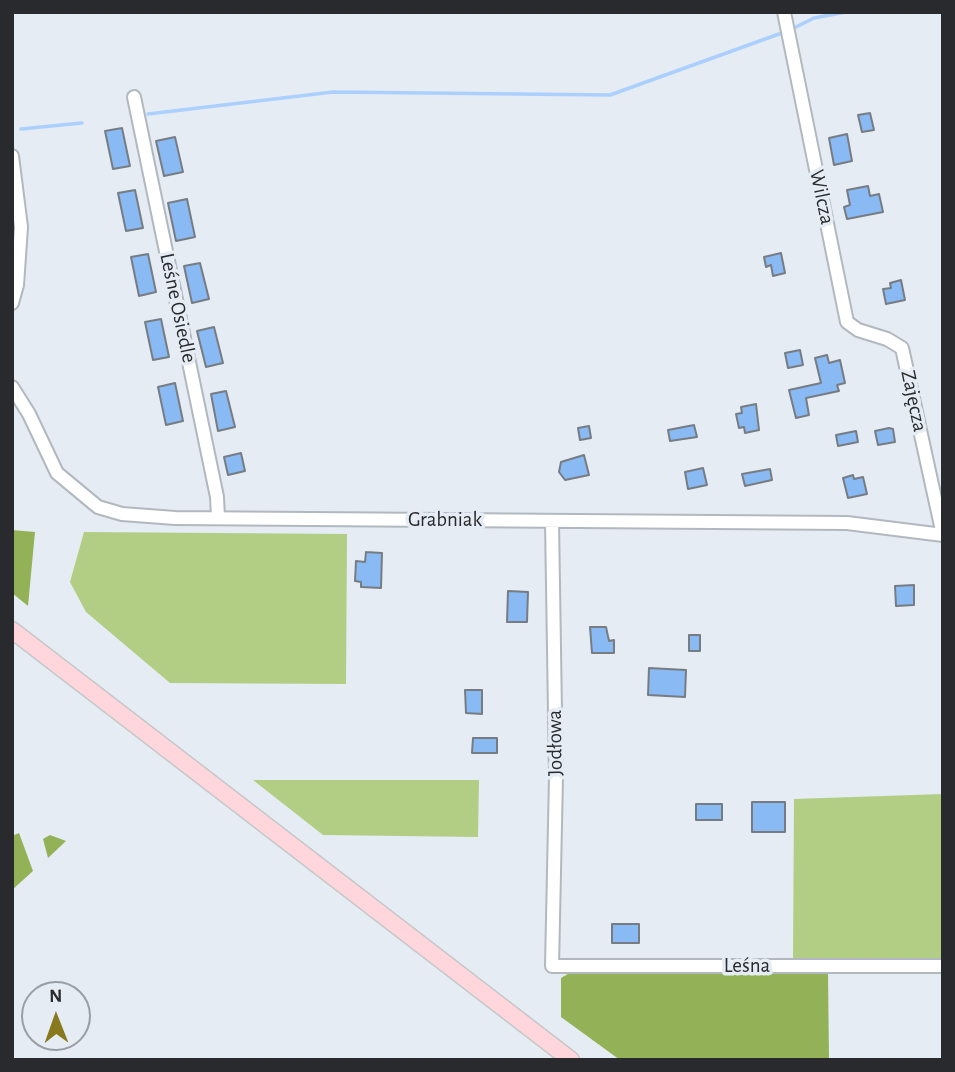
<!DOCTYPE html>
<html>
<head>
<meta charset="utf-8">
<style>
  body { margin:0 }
  #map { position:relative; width:955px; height:1072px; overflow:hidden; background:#e5ecf3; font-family:"Alegreya Sans",sans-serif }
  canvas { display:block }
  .frame { position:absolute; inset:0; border:14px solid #282a2d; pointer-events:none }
  .north { position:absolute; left:21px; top:981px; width:70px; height:70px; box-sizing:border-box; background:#e5ecf3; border:2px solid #999ea4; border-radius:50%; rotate:359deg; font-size:19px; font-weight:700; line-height:28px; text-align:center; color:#282a2d }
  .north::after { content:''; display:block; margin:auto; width:24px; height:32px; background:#88791e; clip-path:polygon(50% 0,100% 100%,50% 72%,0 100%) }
</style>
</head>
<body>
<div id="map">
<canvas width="955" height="1072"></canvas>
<div class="frame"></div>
<div class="north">N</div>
</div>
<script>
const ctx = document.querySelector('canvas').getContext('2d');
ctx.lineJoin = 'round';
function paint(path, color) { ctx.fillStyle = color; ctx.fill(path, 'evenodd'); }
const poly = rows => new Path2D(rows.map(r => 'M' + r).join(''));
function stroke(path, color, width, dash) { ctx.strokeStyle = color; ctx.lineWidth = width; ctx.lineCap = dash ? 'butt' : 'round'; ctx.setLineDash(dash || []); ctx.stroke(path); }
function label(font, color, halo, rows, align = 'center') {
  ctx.font = font + ' "Alegreya Sans",sans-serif'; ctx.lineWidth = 7; ctx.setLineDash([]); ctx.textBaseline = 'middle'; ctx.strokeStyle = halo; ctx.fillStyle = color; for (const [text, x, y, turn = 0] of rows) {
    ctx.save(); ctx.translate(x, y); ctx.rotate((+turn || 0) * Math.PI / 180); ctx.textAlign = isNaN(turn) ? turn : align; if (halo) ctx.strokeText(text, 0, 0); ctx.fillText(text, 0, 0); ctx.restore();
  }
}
const green = poly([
  [84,532,347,534,346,684,170,683,86,612,70,582],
  [253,780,479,780,478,837,323,835],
  [943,794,943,961,793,960,794,799]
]);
const forest = poly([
  [12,530,35,532,28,606,12,593],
  [19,833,33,871,12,890,12,836],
  [50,835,66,841,48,858,43,839],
  [573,971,828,973,829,1060,620,1060,561,1017,561,978]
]);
const stream = poly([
  [796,27,814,18,846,12],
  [148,114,333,92,610,95,779,34],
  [21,129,82,123]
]);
const building = poly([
  [870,113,874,130,862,132,858,115,870,113],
  [122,128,130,166,113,169,105,131,122,128],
  [847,134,852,161,834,165,829,138,847,134],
  [175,137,183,172,164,176,156,141,175,137],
  [868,186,870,196,879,194,883,212,847,219,844,207,850,205,847,190,868,186],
  [135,190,143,228,126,231,118,193,135,190],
  [187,199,195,237,176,241,168,203,187,199],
  [781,253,785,273,773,276,771,265,766,267,764,257,781,253],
  [148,254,156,292,139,296,131,257,148,254],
  [200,263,209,299,192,303,184,266,200,263],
  [901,280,905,300,886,304,883,289,891,288,890,283,901,280],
  [161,319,169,357,153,360,145,322,161,319],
  [214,327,223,363,206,367,197,331,214,327],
  [800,350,803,365,788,368,785,353,800,350],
  [827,355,829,363,840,360,845,383,837,385,839,391,806,398,809,415,796,418,789,390,821,383,815,358,827,355],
  [175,383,183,421,166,425,158,387,175,383],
  [226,391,235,427,218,431,211,394,226,391],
  [756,404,759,430,745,433,744,427,739,428,736,414,742,413,741,407,756,404],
  [694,425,697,437,670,441,668,430,694,425],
  [589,426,591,438,580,440,578,428,589,426],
  [889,428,893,429,895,442,878,445,875,431,889,428],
  [856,431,858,442,838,446,836,435,856,431],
  [241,453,245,471,228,475,224,457,241,453],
  [584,455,589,475,565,480,559,472,561,462,584,455],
  [703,468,707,485,688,489,685,472,703,468],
  [770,469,772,480,745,486,742,474,770,469],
  [853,475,854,479,863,477,867,494,848,498,843,478,853,475],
  [366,552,382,553,381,588,361,587,361,582,355,581,356,561,365,562,366,552],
  [914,585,914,605,896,606,895,586,914,585],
  [508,591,528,592,527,622,507,622,508,591],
  [590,627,606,627,609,641,614,640,614,653,592,653,590,627],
  [689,635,700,635,700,651,689,651,689,635],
  [649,668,686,670,685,697,648,695,649,668],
  [465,690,482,690,482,714,466,713,465,690],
  [473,738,497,738,497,753,472,753,473,738],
  [752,802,785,802,785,832,752,832,752,802],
  [696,804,722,804,722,820,696,820,696,804],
  [612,924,639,924,639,943,612,943,612,924]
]);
const minor = poly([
  [784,12,847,322,858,330,887,339,902,348,943,535],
  [134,97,217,497,218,518],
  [12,156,21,227,17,285,12,303],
  [12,387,29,414,57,473,98,507,122,514,175,518,847,523,943,535],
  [552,521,556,777,552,966,943,966]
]);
const major = poly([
  [12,630,571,1060]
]);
const streetNames = [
  ["Wilcza",822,197,78],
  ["Leśne Osiedle",178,308,78],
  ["Zajęcza",914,401,78],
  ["Grabniak",445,520],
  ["Jodłowa",555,743,-91],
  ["Leśna",747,966]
];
paint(green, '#b2cd84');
paint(forest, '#93b257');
stroke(stream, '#acd0fd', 3.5);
paint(building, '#89baf4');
stroke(building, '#777c83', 2);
stroke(minor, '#b2b8bf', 16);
stroke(major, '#c7c8c8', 19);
stroke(minor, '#fff', 12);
stroke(major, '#fed6db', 16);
label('21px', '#282a2d', '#e5ecf3', streetNames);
</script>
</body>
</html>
